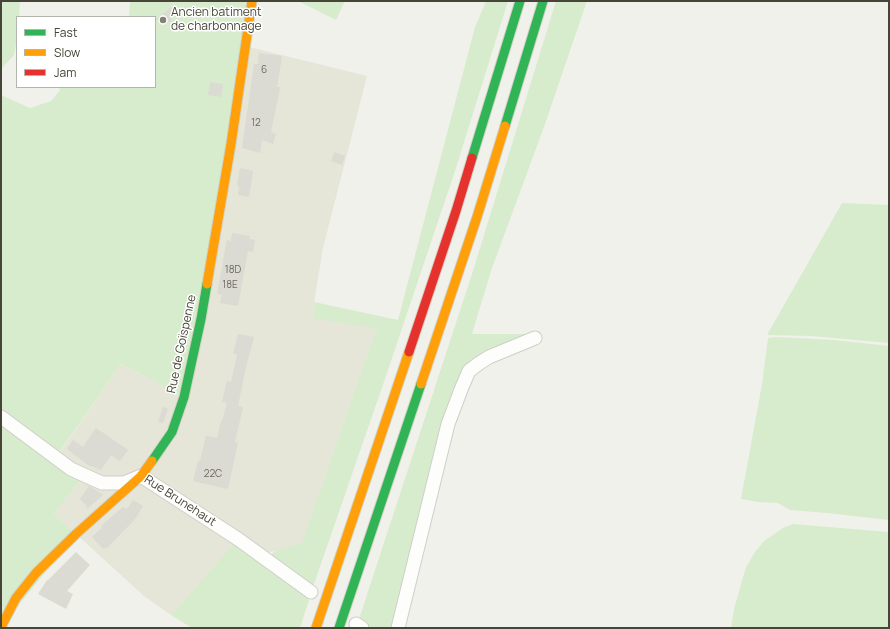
<!DOCTYPE html>
<html>
<head>
<meta charset="utf-8">
<style>
  body { margin:0 }
  #map { position:relative; width:890px; height:629px; overflow:hidden; background:#f1f1eb; font-family:Manrope,sans-serif }
  canvas { display:block }
  .frame { position:absolute; inset:0; border:2px solid #474537; pointer-events:none }
  .legend { position:absolute; left:16px; top:16px; width:140px; height:72px; box-sizing:border-box; background:#fff; border:1px solid #b5b5af; margin:0; padding:5px 7px; list-style:none; font-size:12px; color:#474537 }
  .legend li { display:flex; align-items:center; gap:8px; height:20px }
  .legend b { width:20px; border:1px solid #b5b5af }
</style>
</head>
<body>
<div id="map">
<canvas width="890" height="629"></canvas>
<div class="frame"></div>
<ul class="legend">
<li><b style="height:5px;background:#30b455"></b>Fast</li>
<li><b style="height:5px;background:#ff9f0a"></b>Slow</li>
<li><b style="height:5px;background:#e5322d"></b>Jam</li>
</ul>
</div>
<script>
const ctx = document.querySelector('canvas').getContext('2d');
ctx.lineJoin = 'round';
function paint(path, color) { ctx.fillStyle = color; ctx.fill(path, 'evenodd'); }
const poly = rows => new Path2D(rows.map(r => 'M' + r).join(''));
function stroke(path, color, width, dash) { ctx.strokeStyle = color; ctx.lineWidth = width; ctx.lineCap = dash ? 'butt' : 'round'; ctx.setLineDash(dash || []); ctx.stroke(path); }
function label(font, color, halo, rows, align = 'center') {
  ctx.font = font + ' Manrope,sans-serif'; ctx.lineWidth = 3; ctx.setLineDash([]); ctx.textBaseline = 'middle'; ctx.strokeStyle = halo; ctx.fillStyle = color; for (const [text, x, y, turn = 0] of rows) {
    ctx.save(); ctx.translate(x, y); ctx.rotate((+turn || 0) * Math.PI / 180); ctx.textAlign = isNaN(turn) ? turn : align; if (halo) ctx.strokeText(text, 0, 0); ctx.fillText(text, 0, 0); ctx.restore();
  }
}
const residential = poly([
  [245,46,367,76,323,248,314,302,313,317,378,329,374,335,302,544,259,555,238,539,171,615,145,597,54,514,84,475,56,458,121,364,184,397]
]);
const green = poly([
  [1,1,20,1,19,17,17,17,17,39,14,55,1,69],
  [130,1,252,1,184,397,121,364,56,457,84,475,54,514,76,534,1,627,1,95,30,108,51,101,60,90,59,87,155,87,155,17,129,17],
  [298,1,345,1,336,20],
  [486,1,508,1,456,168,386,376,313,587,270,555,277,550,302,543,374,335,378,329,313,318,314,302,398,320,475,27],
  [556,1,587,1,544,127,492,268,472,334,535,334,463,374,445,413,392,628,372,628,359,619,472,274],
  [842,203,889,205,889,343,811,336,767,335],
  [776,337,834,340,889,346,889,520,827,513,790,510,778,503,758,502,741,499,762,384,768,338],
  [793,524,889,532,889,628,731,628,734,609,746,567,755,552,764,541,783,528],
  [235,542,310,597,300,628,192,628,171,615]
]);
const building = poly([
  [173,6,171,22,155,20],
  [259,53,282,56,277,87,280,87,279,93,271,132,276,134,273,144,262,140,260,153,242,148,254,64,258,64],
  [210,82,223,84,221,97,208,95],
  [334,152,345,156,342,165,331,161],
  [240,168,253,171,249,197,238,195,239,186,237,185],
  [232,233,250,236,249,239,255,240,253,252,248,251,238,306,220,303,222,295,217,294,227,240,231,241],
  [238,334,254,337,246,367,238,406,243,407,235,442,238,443,228,489,193,481,198,461,200,461,206,436,217,438,221,421,222,421,227,403,222,402,227,381,231,382,235,365,237,354,233,354],
  [163,407,168,409,163,423,158,422],
  [96,428,128,450,120,461,111,455,101,470,88,465,67,449,73,440,83,447],
  [89,486,103,495,87,509,86,507,87,506,80,499],
  [133,500,143,506,135,519,107,548,106,547,103,549,92,537,102,528,101,526,123,507,127,509],
  [76,552,90,565,67,591,73,594,66,609,38,594,47,580,48,580]
]);
const street = poly([
  [1,417,71,469,93,479,102,483,124,483,141,476,238,539,311,592],
  [356,624,362,628],
  [398,628,448,424,462,387,469,371,478,364,489,357,535,338]
]);
const fast = poly([
  [505,126,543,1],
  [472,158,520,1],
  [152,461,172,432,184,397,201,319,207,284],
  [339,628,421,384]
]);
const slow = poly([
  [207,284,231,144,252,1],
  [421,384,477,217,505,126],
  [1,627,16,598,36,573,76,534,141,476,152,461],
  [316,628,409,352]
]);
const jam = poly([
  [409,352,456,211,472,158]
]);
const markers = [
  [163,20,4,"#828176"]
];
const numberNames = [
  ["6",264,70],
  ["12",256,123],
  ["18D",233,270],
  ["18E",230,285],
  ["22C",213,474]
];
const poiNames = [
  ["Ancien batiment",171,13],
  ["de charbonnage",171,27]
];
const streetNames = [
  ["Rue de Goïspenne",182,344,-78],
  ["Rue Brunehaut",180,501,33]
];
paint(residential, '#e5e5d8');
paint(green, '#d7eccc');
paint(building, '#dbdad3');
stroke(street, '#cfcfc8', 15);
stroke(fast, '#d1d1c4', 11);
stroke(slow, '#d1d1c4', 11);
stroke(jam, '#d1d1c4', 11);
stroke(street, '#fdfdfc', 13);
stroke(fast, '#30b455', 9);
stroke(slow, '#ff9f0a', 9);
stroke(jam, '#e5322d', 9);
for (const [x, y, r, color] of markers) { const dot = new Path2D(); dot.arc(x, y, r, 0, 2 * Math.PI); ctx.fillStyle = color; ctx.fill(dot); stroke(dot, '#fff', 1.5); }
label('10px', '#6d6b5f', null, numberNames);
label('12px', '#474537', '#fff', poiNames, 'left');
label('12px', '#474537', '#fff', streetNames);
</script>
</body>
</html>
